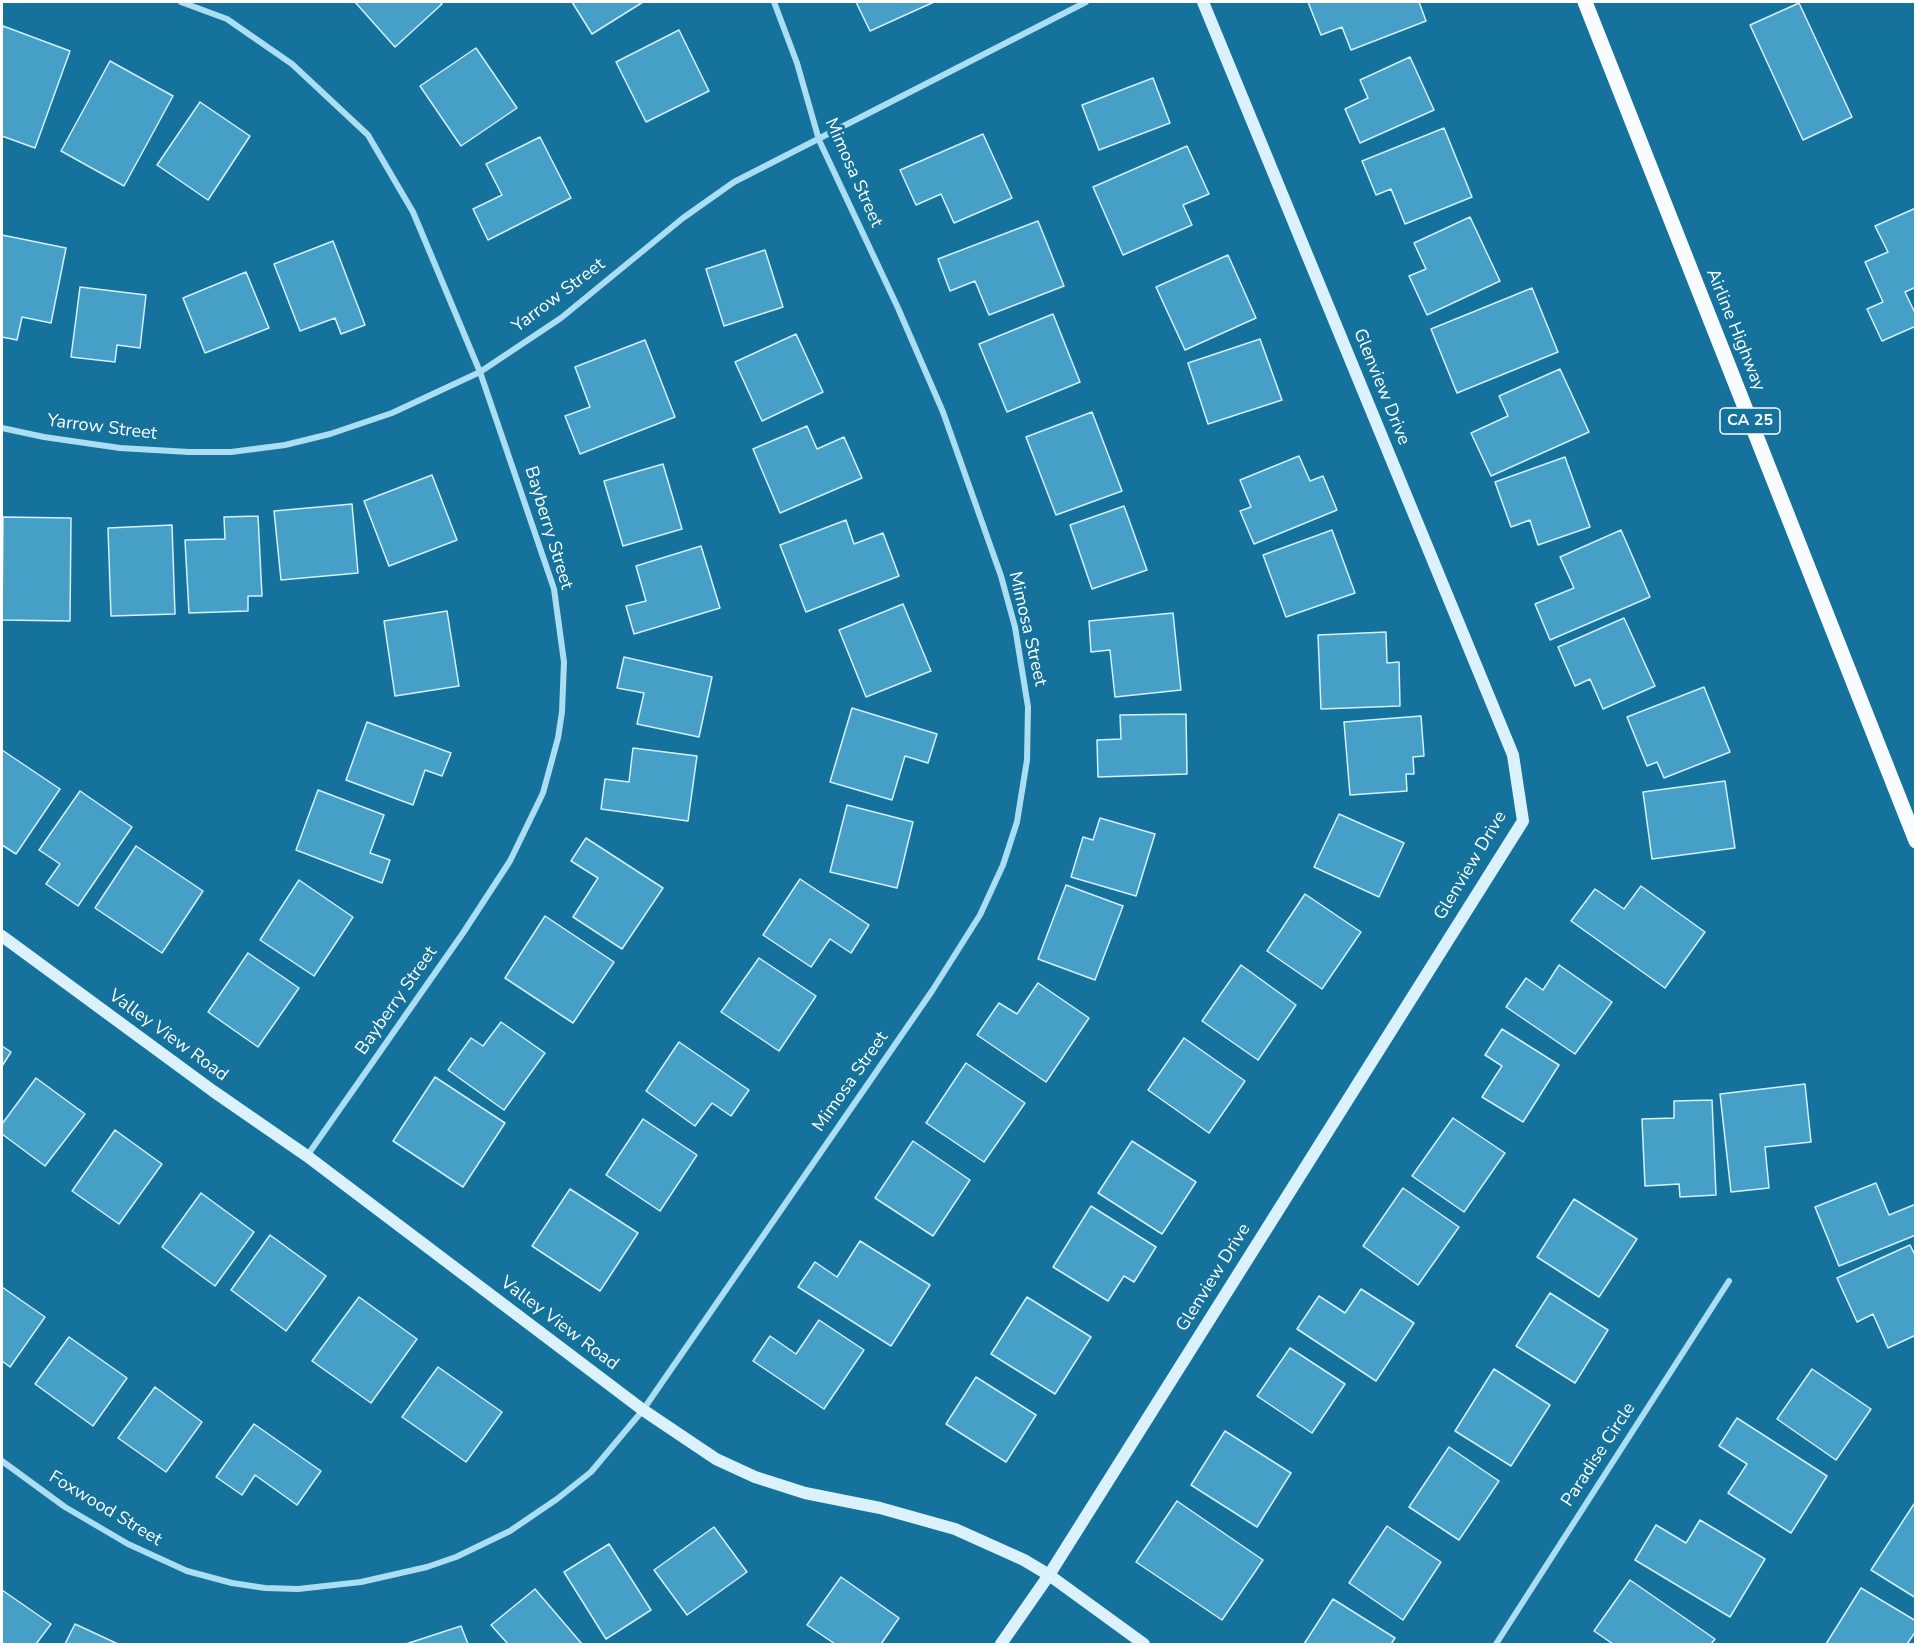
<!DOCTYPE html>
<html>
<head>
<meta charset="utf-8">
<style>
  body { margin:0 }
  #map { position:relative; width:1917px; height:1646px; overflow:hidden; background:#15729d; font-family:"Nunito Sans",sans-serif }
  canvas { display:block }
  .frame { position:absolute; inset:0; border:3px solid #fff; pointer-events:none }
</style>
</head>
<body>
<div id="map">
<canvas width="1917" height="1646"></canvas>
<div class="frame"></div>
</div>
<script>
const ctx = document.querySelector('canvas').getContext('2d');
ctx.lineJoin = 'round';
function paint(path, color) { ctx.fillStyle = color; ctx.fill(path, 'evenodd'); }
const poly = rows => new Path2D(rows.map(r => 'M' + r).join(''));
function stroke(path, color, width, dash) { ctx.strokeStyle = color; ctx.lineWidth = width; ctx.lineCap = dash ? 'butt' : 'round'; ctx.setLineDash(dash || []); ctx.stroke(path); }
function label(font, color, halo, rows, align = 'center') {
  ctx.font = font + ' "Nunito Sans",sans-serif'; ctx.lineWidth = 6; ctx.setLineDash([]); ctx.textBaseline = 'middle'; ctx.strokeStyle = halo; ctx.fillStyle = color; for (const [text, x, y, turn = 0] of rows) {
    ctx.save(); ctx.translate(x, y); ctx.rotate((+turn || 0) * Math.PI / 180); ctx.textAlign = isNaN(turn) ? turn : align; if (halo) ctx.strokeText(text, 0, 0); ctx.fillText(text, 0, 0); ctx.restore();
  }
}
const building = poly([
  [355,2,440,2,442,4,395,47,355,2],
  [572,2,643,2,592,34,572,2],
  [856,2,934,2,870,31,856,2],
  [1308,2,1419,2,1426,21,1351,50,1342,27,1321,35,1308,2],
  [1799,3,1852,117,1803,140,1750,25,1799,3],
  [3,26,70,51,35,148,2,136,2,31,3,26],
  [679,30,709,91,646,122,616,62,679,30],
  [476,48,517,108,461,146,420,86,476,48],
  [1410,57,1434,110,1360,143,1345,109,1368,98,1360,80,1410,57],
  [110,61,173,96,124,186,61,151,110,61],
  [1153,78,1170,123,1099,150,1082,105,1153,78],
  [200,102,250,136,208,200,157,165,200,102],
  [1444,128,1472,197,1405,224,1391,189,1376,195,1362,161,1444,128],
  [983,134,1012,198,954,223,941,194,916,205,900,170,983,134],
  [540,137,571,198,488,240,473,209,502,195,486,164,540,137],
  [1187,146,1209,194,1183,205,1192,225,1123,255,1093,187,1187,146],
  [1916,208,1916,287,1905,292,1916,315,1916,326,1882,341,1867,309,1883,302,1865,262,1888,252,1875,226,1916,208],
  [1470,217,1500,281,1427,315,1409,276,1426,269,1414,243,1470,217],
  [1038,221,1064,286,989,315,975,281,950,291,938,259,1038,221],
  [2,235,66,248,51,323,22,317,17,340,2,337,2,235],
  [333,241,365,325,341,334,335,318,300,331,274,264,333,241],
  [765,250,783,307,724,326,706,269,765,250],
  [1228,255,1256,318,1185,350,1156,287,1228,255],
  [246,272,269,328,205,353,183,298,246,272],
  [80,287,146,295,140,348,117,345,115,362,71,357,80,287],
  [1532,288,1558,352,1457,393,1431,329,1532,288],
  [1053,314,1080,382,1007,412,979,344,1053,314],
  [796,334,823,392,762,421,735,362,796,334],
  [1260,339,1282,400,1208,424,1188,363,1260,339],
  [645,340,675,417,580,454,565,416,590,407,575,367,645,340],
  [1560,369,1589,432,1491,476,1471,433,1508,416,1499,396,1560,369],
  [1092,412,1122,491,1056,515,1026,437,1092,412],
  [807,426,817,449,844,437,862,478,780,513,753,449,807,426],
  [1299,456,1310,481,1323,476,1337,510,1254,544,1240,511,1251,507,1240,480,1299,456],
  [1565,457,1590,527,1538,545,1530,520,1511,527,1495,482,1565,457],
  [663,464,682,529,623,546,604,481,663,464],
  [432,475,457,540,389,566,364,501,432,475],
  [352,504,358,573,281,580,274,511,352,504],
  [1124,506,1147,570,1092,589,1070,525,1124,506],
  [258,516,262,596,248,596,248,611,189,613,185,540,225,539,224,517,258,516],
  [3,517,71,518,70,621,2,620,3,517],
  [846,520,854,544,883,533,899,576,806,612,780,545,846,520],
  [172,525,175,614,111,616,108,528,172,525],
  [1332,530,1355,593,1286,617,1263,555,1332,530],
  [1621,530,1650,597,1550,640,1535,604,1574,588,1560,557,1621,530],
  [701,546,720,608,634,634,626,606,646,601,636,566,701,546],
  [903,604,931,671,866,697,839,630,903,604],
  [447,611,459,686,395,696,384,621,447,611],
  [1173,613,1181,690,1115,697,1110,650,1091,652,1089,621,1173,613],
  [1624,618,1655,686,1603,709,1590,679,1575,686,1558,647,1624,618],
  [1386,632,1387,663,1399,662,1400,706,1321,709,1318,635,1386,632],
  [624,657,712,677,699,737,637,724,644,693,617,688,624,657],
  [1704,687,1730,752,1664,778,1657,762,1647,766,1627,717,1704,687],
  [852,708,937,734,928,763,905,756,892,800,830,782,852,708],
  [1186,714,1187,774,1098,777,1097,740,1121,739,1120,715,1186,714],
  [1421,716,1424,756,1413,757,1414,774,1406,774,1407,791,1350,795,1344,722,1421,716],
  [367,722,451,753,442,776,425,770,413,805,346,780,367,722],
  [633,748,697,756,688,821,601,809,605,779,629,782,633,748],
  [2,750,60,789,16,854,2,845,2,750],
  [1725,781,1735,848,1652,859,1643,792,1725,781],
  [318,790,384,815,370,853,390,860,382,883,296,850,318,790],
  [80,791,132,827,78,906,46,884,60,864,39,850,80,791],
  [847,805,913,822,897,888,830,872,847,805],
  [1339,814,1404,843,1379,897,1314,867,1339,814],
  [1100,818,1155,834,1136,896,1071,877,1083,837,1093,840,1100,818],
  [586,838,663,888,622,949,573,917,598,878,571,861,586,838],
  [136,846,203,891,162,953,95,908,136,846],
  [800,879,869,925,851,953,830,939,811,967,763,935,800,879],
  [299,880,353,917,314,976,260,940,299,880],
  [1066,885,1123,906,1095,980,1038,959,1066,885],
  [1641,886,1705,932,1665,988,1571,921,1595,889,1624,909,1641,886],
  [1305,894,1361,932,1322,989,1267,951,1305,894],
  [545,916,614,962,573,1023,505,978,545,916],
  [248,953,299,988,258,1047,208,1012,248,953],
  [759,958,816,996,779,1051,721,1012,759,958],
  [1241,965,1296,1005,1258,1060,1202,1021,1241,965],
  [1559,965,1612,1002,1575,1054,1506,1007,1526,978,1543,990,1559,965],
  [1038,983,1089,1018,1046,1082,977,1035,999,1003,1017,1014,1038,983],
  [501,1022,545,1053,504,1110,448,1070,471,1038,483,1046,501,1022],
  [1502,1029,1559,1065,1523,1122,1482,1097,1502,1066,1485,1055,1502,1029],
  [1184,1038,1245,1081,1209,1133,1148,1090,1184,1038],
  [679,1042,749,1090,731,1116,712,1103,695,1126,646,1091,679,1042],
  [2,1046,11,1052,2,1066,2,1046],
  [966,1063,1025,1103,984,1162,926,1123,966,1063],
  [435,1077,505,1123,463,1187,393,1141,435,1077],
  [36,1078,85,1114,45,1166,2,1134,2,1124,36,1078],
  [1805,1084,1811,1142,1765,1147,1769,1188,1731,1192,1720,1094,1805,1084],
  [1712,1100,1716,1195,1680,1197,1679,1184,1645,1186,1642,1119,1674,1118,1674,1101,1712,1100],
  [1453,1118,1505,1153,1464,1212,1412,1176,1453,1118],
  [643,1119,697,1155,660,1211,606,1175,643,1119],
  [115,1130,162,1164,119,1224,72,1191,115,1130],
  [913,1141,970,1180,933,1236,875,1198,913,1141],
  [1132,1141,1196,1182,1162,1234,1098,1193,1132,1141],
  [1876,1183,1889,1215,1916,1204,1916,1235,1839,1266,1815,1207,1876,1183],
  [1403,1188,1459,1227,1418,1285,1363,1246,1403,1188],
  [570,1189,638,1233,600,1291,532,1246,570,1189],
  [201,1193,254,1232,215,1286,162,1247,201,1193],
  [1574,1199,1637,1239,1599,1297,1537,1257,1574,1199],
  [1091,1206,1156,1247,1134,1282,1124,1276,1108,1301,1053,1267,1091,1206],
  [270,1235,326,1276,286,1331,231,1290,270,1235],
  [860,1241,930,1285,891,1346,798,1287,815,1262,837,1277,860,1241],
  [1910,1245,1916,1257,1916,1335,1888,1348,1873,1314,1857,1322,1837,1278,1910,1245],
  [2,1287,45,1317,10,1367,2,1361,2,1287],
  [1361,1289,1414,1323,1376,1381,1297,1329,1319,1296,1345,1313,1361,1289],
  [1550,1293,1608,1330,1575,1383,1516,1346,1550,1293],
  [359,1297,417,1339,371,1403,312,1361,359,1297],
  [1027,1297,1091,1337,1055,1394,991,1354,1027,1297],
  [819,1320,864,1350,824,1409,753,1361,770,1336,796,1354,819,1320],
  [69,1337,127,1378,93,1426,35,1384,69,1337],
  [1290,1348,1345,1384,1312,1433,1257,1396,1290,1348],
  [438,1367,502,1412,466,1462,402,1417,438,1367],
  [1494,1369,1550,1405,1511,1466,1455,1431,1494,1369],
  [1812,1369,1871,1409,1836,1460,1777,1419,1812,1369],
  [976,1377,1036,1415,1006,1462,946,1424,976,1377],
  [155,1387,202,1422,166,1472,118,1438,155,1387],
  [1737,1418,1827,1476,1791,1533,1728,1493,1747,1464,1719,1446,1737,1418],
  [254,1424,321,1471,297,1505,255,1475,242,1495,216,1477,254,1424],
  [1225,1431,1291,1473,1257,1527,1191,1485,1225,1431],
  [1449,1447,1499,1481,1459,1540,1409,1507,1449,1447],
  [1177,1501,1263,1560,1222,1620,1136,1562,1177,1501],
  [1914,1504,1916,1505,1916,1598,1871,1570,1914,1504],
  [1700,1520,1765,1559,1730,1617,1635,1560,1656,1525,1686,1543,1700,1520],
  [1387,1526,1441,1562,1403,1620,1349,1583,1387,1526],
  [714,1527,747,1572,687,1615,654,1570,714,1527],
  [609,1544,651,1610,606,1639,564,1572,609,1544],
  [841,1577,899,1618,881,1644,835,1644,807,1625,841,1577],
  [1630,1580,1715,1639,1711,1644,1613,1644,1594,1631,1630,1580],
  [1861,1588,1916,1621,1916,1631,1907,1644,1826,1644,1861,1588],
  [535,1589,582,1644,508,1644,491,1625,535,1589],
  [2,1590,51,1624,36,1644,2,1644,2,1590],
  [1333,1599,1395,1638,1391,1644,1304,1644,1333,1599],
  [75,1624,118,1644,65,1644,75,1624],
  [461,1626,468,1644,406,1644,461,1626]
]);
const street = poly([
  [181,2,227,19,292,64,368,135,413,212,480,372,554,589,564,662,562,712,558,738,543,793,510,861,463,933,307,1156],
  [2,428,44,437,120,448,189,452,231,452,285,445,330,434,392,413,480,372,561,318,683,218,734,182,1086,2],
  [2,1461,65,1507,128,1544,187,1571,232,1583,265,1588,298,1589,361,1582,427,1567,456,1557,510,1531,557,1499,591,1472,643,1410,932,991,980,915,1003,865,1017,822,1027,760,1028,707,1015,627,1001,576,943,412,898,308,819,140,797,63,774,2],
  [1496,1644,1729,1281]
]);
const secondary = poly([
  [2,936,213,1091,307,1156,643,1410,716,1459,755,1477,805,1493,880,1508,955,1529,1024,1560,1049,1575,1144,1644],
  [1001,1644,1049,1575,1523,821,1513,755,1203,2]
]);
const primary = poly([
  [1585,2,1916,841]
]);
const shields = [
  [1750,421,60]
];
const shieldNames = [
  ["CA 25",1750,421]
];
const streetNames = [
  ["Mimosa Street",853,173,66],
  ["Yarrow Street",559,296,-37],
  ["Airline Highway",1735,330,68],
  ["Glenview Drive",1381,387,68],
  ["Yarrow Street",102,428,7],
  ["Bayberry Street",548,528,73],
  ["Mimosa Street",1027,629,77],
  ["Glenview Drive",1471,866,-59],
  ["Bayberry Street",397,1001,-55],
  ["Valley View Road",168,1036,36],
  ["Mimosa Street",851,1082,-55],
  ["Glenview Drive",1214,1278,-58],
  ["Valley View Road",559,1324,37],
  ["Paradise Circle",1599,1455,-57],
  ["Foxwood Street",105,1509,31]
];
paint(building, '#469fc7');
stroke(building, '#d4f1fd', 1.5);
stroke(street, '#acdef3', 6);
stroke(secondary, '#dbf2fd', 12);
stroke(primary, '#f8fcff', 15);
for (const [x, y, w] of shields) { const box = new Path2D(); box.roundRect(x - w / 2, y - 13, w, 26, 4.5); ctx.fillStyle = '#15729d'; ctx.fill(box); stroke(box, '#fff', 1.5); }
label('bold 16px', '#fff', null, shieldNames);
label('18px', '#fff', '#15729d', streetNames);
</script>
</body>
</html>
